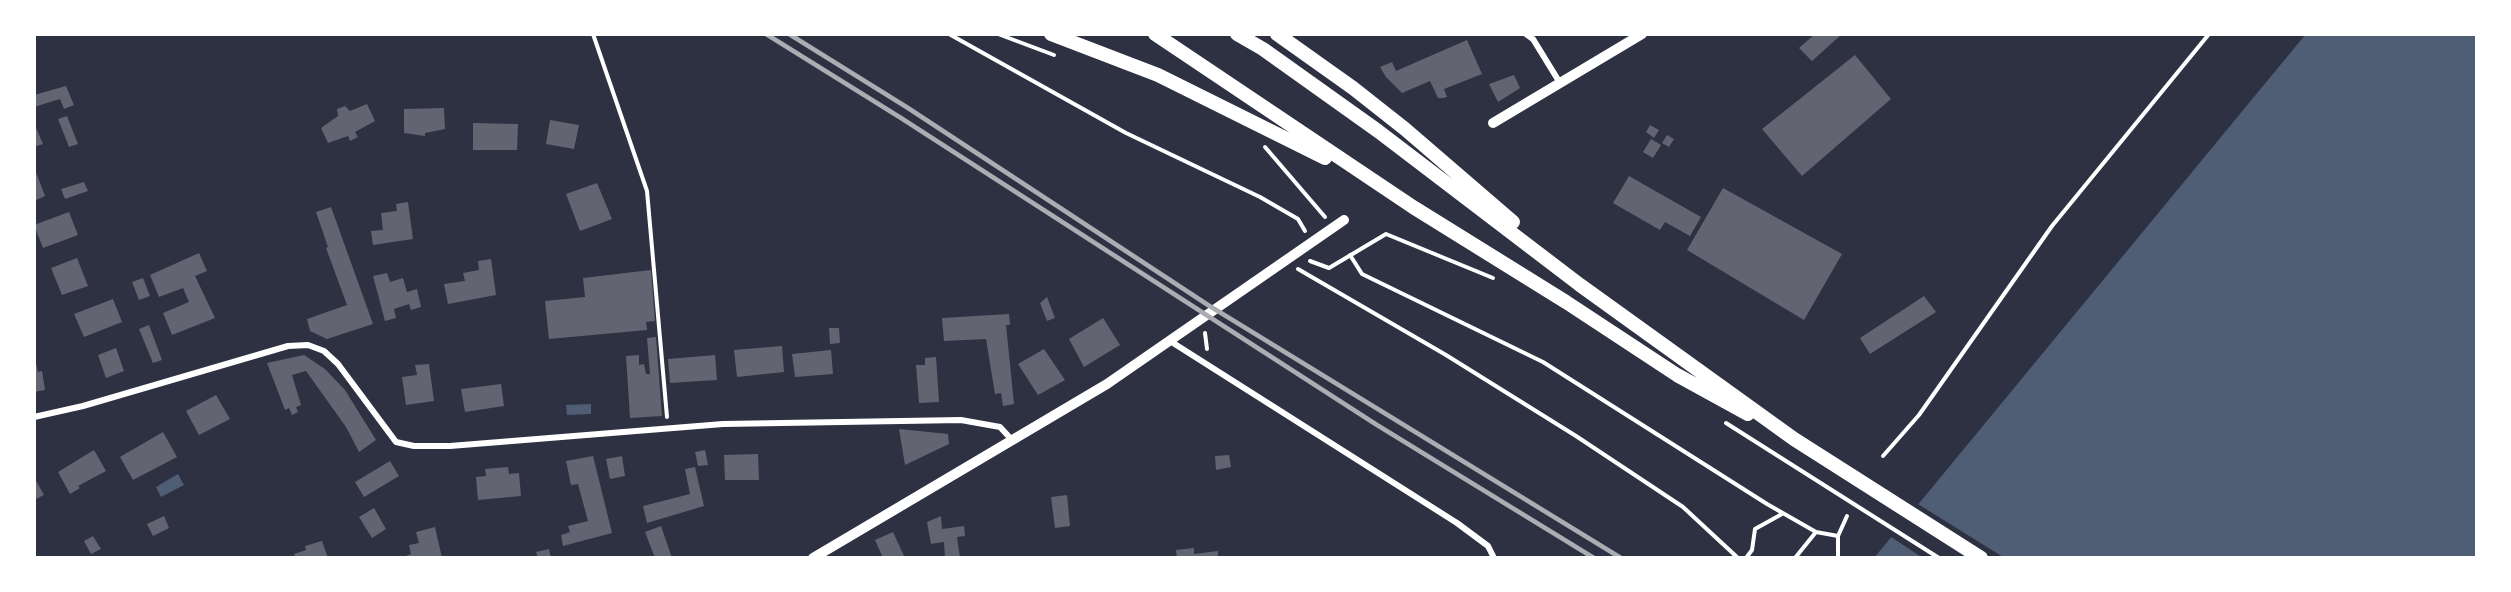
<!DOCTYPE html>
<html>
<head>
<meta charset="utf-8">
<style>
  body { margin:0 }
  #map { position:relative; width:2511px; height:592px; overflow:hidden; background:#2d3142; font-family:Montserrat,sans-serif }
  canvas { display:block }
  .frame { position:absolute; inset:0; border:36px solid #fff; pointer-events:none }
</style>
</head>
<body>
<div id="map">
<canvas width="2511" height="592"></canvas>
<div class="frame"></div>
</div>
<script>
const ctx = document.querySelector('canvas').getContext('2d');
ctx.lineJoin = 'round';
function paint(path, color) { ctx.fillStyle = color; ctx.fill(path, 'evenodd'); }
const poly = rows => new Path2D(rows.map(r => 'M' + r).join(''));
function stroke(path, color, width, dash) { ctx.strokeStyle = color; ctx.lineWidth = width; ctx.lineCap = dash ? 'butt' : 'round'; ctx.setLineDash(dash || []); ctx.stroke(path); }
const water = poly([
  [2305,35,2476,35,2476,557,1874,558],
  [591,404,591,414,567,415,566,405],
  [178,474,184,485,161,497,156,487]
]);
const pier = poly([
  [1918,504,2003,557,1923,558,1891,537]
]);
const building = poly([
  [1815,34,1842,34,1812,61,1799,48],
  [1467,40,1482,74,1444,89,1447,97,1443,98,1438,98,1430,81,1402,93,1386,77,1380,67,1392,62,1396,71],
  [1855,55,1891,99,1802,176,1762,129],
  [1514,75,1520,88,1498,102,1489,84],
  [66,86,74,105,64,109,60,99,34,107,34,95],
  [367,104,375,121,355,132,358,137,350,141,348,136,328,143,321,128,338,116,337,109,345,106,350,111],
  [444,108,445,129,425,133,425,136,404,133,404,109],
  [67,116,78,144,69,147,58,119],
  [550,120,579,125,574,149,546,144],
  [34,123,43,144,34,147],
  [473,123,518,124,517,150,473,150],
  [1650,125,1659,130,1654,138,1646,132],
  [1667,135,1674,139,1669,147,1662,143],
  [1651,139,1661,145,1653,158,1643,152],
  [34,167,45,196,34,201],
  [1629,176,1701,217,1690,236,1665,222,1660,230,1613,203],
  [84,182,88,191,65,199,61,189],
  [597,183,612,219,580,231,566,194],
  [1723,188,1842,254,1804,320,1687,250],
  [408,202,413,239,373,245,371,231,383,230,381,213,397,211,396,204],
  [331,207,373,324,327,339,310,331,307,319,347,305,326,248,328,247,316,212],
  [69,212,78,235,43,248,34,225],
  [199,253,207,271,195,276,215,318,172,335,163,313,189,302,183,288,159,297,150,275],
  [77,258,88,286,62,295,51,268],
  [491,259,496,295,448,304,444,284,465,281,463,273,479,270,478,261],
  [651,270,655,321,646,322,647,330,549,339,545,301,585,297,583,278],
  [387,273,390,282,403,278,407,292,417,289,421,307,411,310,409,304,394,309,396,318,385,321,373,276],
  [143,278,150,296,139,300,132,282],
  [1924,296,1936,312,1870,354,1860,338],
  [1047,297,1055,318,1047,321,1040,303],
  [113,299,122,322,84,337,74,314],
  [1009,314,1010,325,1006,325,1014,404,1003,406,1001,393,995,394,986,339,944,341,942,318],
  [1103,318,1120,345,1084,367,1069,339],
  [149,325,162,360,153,363,139,329],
  [829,328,839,328,840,343,830,344],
  [656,337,662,416,630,418,626,356,639,355,639,365,644,364,646,374,650,374,647,338],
  [782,346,784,372,737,377,734,350],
  [116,348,124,371,106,378,98,355],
  [1044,349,1065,380,1038,395,1018,364],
  [831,350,833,374,795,377,792,354],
  [34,354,38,372,42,371,45,390,34,392],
  [304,355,325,369,345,390,376,440,359,452,346,427,306,371,292,375,301,405,296,407,298,412,292,415,289,408,285,410,267,363],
  [715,355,717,380,670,383,668,359],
  [936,357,939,402,919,403,916,365,925,365,925,358],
  [429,364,434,401,406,405,402,377,417,375,415,365],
  [501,384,504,406,465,412,461,389],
  [216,395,230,419,199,435,186,411],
  [899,429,948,434,949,444,905,465],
  [163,432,177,457,133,480,120,457],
  [94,450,106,471,78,486,80,488,70,494,58,472],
  [705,450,708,465,698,466,695,452],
  [758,454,759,480,725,480,724,455],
  [1229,455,1231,467,1216,470,1215,456],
  [593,456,612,533,563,546,561,535,570,532,568,526,588,521,578,484,571,485,566,461],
  [622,456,625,476,610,479,606,459],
  [390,461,399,476,364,497,355,482],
  [508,467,509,474,519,473,521,496,478,500,476,477,486,476,485,469],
  [695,467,704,506,647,523,643,506,690,494,685,469],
  [34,477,44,495,34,500],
  [1067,495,1070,526,1055,528,1051,497],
  [374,508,386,529,372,538,359,517],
  [164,516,169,528,153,536,147,524],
  [941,516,942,529,964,526,965,536,957,537,960,558,945,558,944,542,931,544,927,522],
  [661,526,672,558,655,558,645,532],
  [435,527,442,558,401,558,411,554,409,545,419,543,416,532],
  [893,532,905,558,883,558,875,540],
  [93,536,101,549,91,554,84,541],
  [322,541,328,558,295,558,294,554,306,550,305,546],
  [1194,548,1194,554,1218,551,1218,558,1177,558,1176,550],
  [549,549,551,558,538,558,536,552]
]);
const path = poly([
  [593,34,647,191,667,417],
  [949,34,1126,133,1260,197,1298,219,1305,231],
  [998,34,1054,55],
  [1265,147,1325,217],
  [1350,255,1362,274,1543,362,1767,504,1816,532,1838,536],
  [1310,261,1329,268,1386,234,1493,278],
  [1298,269,1446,355,1576,436,1683,507,1738,558],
  [1205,333,1207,349],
  [1726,423,1939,558],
  [1883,456,1919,415,2052,226,2209,34],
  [1746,558,1752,550,1755,529,1782,514],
  [1795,558,1816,532],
  [1838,558,1838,536,1847,516]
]);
const minor = poly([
  [1526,34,1533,39,1560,83],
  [1170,341,1457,523,1488,546,1494,558],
  [34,417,83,406,288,346,308,345,324,351,338,364,396,442,414,446,450,446,723,424,961,420,1000,427,1012,440]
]);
const tertiary = poly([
  [1493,123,1642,34],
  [813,558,1107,384,1344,220]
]);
const primary = poly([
  [1051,34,1158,75,1325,158],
  [1155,34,1413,207,1566,302,1677,375,1748,414],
  [1237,34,1263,49,1378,131,1580,285,1794,439,1981,558],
  [1277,34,1353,88,1405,129,1513,222]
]);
const rail = poly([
  [766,34,901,118,1377,425,1594,558],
  [789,34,908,108,1208,305,1621,558]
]);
paint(water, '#4f5d75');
paint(pier, '#2d3142');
paint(building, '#626471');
stroke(path, '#fff', 4);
stroke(minor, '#fff', 6);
stroke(tertiary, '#fff', 10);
stroke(primary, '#fff', 14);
stroke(rail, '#abadb3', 4.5);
</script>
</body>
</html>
